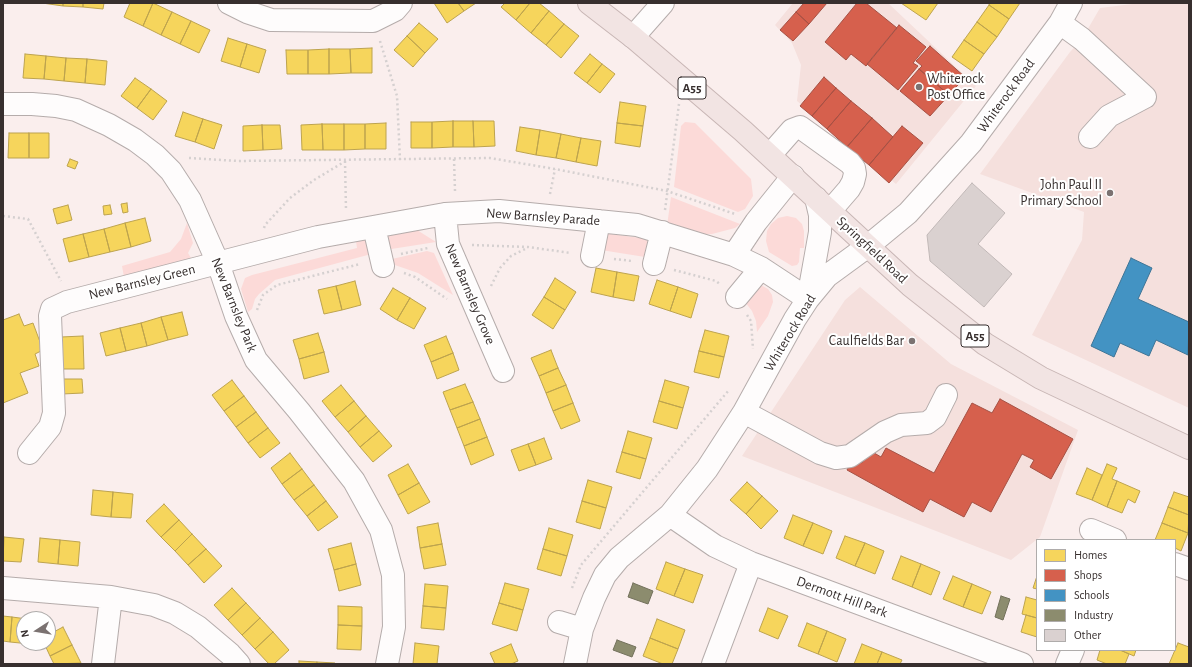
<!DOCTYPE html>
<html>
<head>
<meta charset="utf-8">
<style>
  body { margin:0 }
  #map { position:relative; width:1192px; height:667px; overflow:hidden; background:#faeeed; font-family:"Alegreya Sans",sans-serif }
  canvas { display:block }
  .frame { position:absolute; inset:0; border:4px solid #372f2e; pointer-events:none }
  .legend { position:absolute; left:1036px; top:539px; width:140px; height:112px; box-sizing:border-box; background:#fff; border:1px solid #afacab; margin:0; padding:5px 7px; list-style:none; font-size:12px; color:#372f2e }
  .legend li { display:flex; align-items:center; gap:8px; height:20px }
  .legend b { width:20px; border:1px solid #afacab }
  .north { position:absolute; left:16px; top:611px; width:40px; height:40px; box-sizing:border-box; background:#fff; border:1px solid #afacab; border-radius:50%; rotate:258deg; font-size:11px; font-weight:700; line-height:16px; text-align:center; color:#372f2e }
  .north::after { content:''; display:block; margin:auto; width:14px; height:18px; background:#7b7271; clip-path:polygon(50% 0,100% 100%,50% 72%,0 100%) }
</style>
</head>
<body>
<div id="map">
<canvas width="1192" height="667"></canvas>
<div class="frame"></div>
<ul class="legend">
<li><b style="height:11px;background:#f6d55c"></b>Homes</li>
<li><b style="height:11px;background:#d6604d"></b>Shops</li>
<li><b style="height:11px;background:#4393c3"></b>Schools</li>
<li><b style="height:11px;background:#8c8c6e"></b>Industry</li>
<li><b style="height:11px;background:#dad1d0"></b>Other</li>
</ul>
<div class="north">N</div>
</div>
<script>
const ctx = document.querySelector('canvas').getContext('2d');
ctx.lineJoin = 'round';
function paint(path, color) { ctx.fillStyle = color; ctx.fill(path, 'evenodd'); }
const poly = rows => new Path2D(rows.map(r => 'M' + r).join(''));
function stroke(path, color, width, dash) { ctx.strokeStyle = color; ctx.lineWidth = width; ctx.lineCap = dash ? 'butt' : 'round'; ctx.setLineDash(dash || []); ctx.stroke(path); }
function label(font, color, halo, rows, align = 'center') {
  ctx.font = font + ' "Alegreya Sans",sans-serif'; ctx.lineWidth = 4; ctx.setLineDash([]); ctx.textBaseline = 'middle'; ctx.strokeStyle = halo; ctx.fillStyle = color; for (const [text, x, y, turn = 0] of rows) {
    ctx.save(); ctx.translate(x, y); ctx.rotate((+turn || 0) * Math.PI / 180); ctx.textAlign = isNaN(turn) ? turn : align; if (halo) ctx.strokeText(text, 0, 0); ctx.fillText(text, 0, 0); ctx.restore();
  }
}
const built = poly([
  [793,3,888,3,976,86,896,184,797,101,801,65,792,43,775,25],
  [1140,3,1189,3,1189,408,1032,335,1082,240,1084,212,980,174,1070,52,1082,39,1100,8],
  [860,287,951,364,1078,430,1040,537,1011,560,742,456,845,300]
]);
const green = poly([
  [685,122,695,123,751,179,753,196,745,209,738,212,674,187,681,126],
  [671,197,740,224,735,228,712,234,699,234,667,226],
  [787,216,796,218,802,224,804,231,804,248,800,248,799,262,797,265,792,266,769,252,766,241,767,231,771,224,778,218],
  [187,223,193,243,188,253,191,258,185,261,124,277,122,266,170,252,181,239],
  [417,230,436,242,385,250,383,235],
  [603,233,648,239,645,257,601,250],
  [371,237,375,253,275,280,259,294,255,299,252,309,248,312,241,289,245,278,252,275,357,248,356,241],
  [427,251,434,253,453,295,418,273,389,263,392,259],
  [759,284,768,289,772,295,773,302,768,316,757,332,756,321,752,311,745,302]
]);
const homes = poly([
  [42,3,63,3,63,6,42,3],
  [63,3,83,3,83,7,63,6,63,3],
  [83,3,104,3,103,9,83,7,83,3],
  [130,3,153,3,143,26,124,17,130,3],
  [153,3,172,12,161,35,143,26,153,3],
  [434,3,458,3,464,11,447,23,434,3],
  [458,3,476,3,464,11,458,3],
  [505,3,530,3,516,20,501,7,505,3],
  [530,3,539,3,549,11,531,33,516,20,530,3],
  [901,3,938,3,926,20,901,3],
  [990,3,1020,3,1009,19,989,5,990,3],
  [989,5,1009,19,997,37,977,22,989,5],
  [549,11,564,24,546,45,531,33,549,11],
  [172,12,191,21,180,44,161,35,172,12],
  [191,21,210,30,199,53,180,44,191,21],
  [977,22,997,37,984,54,964,40,977,22],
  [419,23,438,39,425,53,407,36,419,23],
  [564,24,579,36,561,58,546,45,564,24],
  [407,36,425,53,413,67,394,50,407,36],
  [228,38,247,44,240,67,221,61,228,38],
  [964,40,984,54,972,71,952,57,964,40],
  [247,44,266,50,259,73,240,67,247,44],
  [372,48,372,73,351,73,350,49,372,48],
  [329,49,350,49,351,73,329,74,329,49],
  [329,49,329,74,308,74,308,50,329,49],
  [286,50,308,50,308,74,287,74,286,50],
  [25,54,46,56,44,79,23,78,25,54],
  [590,54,602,64,587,83,574,73,590,54],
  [46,56,66,58,64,81,44,79,46,56],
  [66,58,87,59,85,83,64,81,66,58],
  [87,59,107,61,105,85,85,83,87,59],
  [602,64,615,74,600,93,587,83,602,64],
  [135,78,151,89,137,108,121,96,135,78],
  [151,89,167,101,153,120,137,108,151,89],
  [620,102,646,106,643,126,617,123,620,102],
  [183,112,203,119,195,142,175,136,183,112],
  [203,119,222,125,214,149,195,142,203,119],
  [453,121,473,121,474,147,453,147,453,121],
  [453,121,453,147,432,148,432,122,453,121],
  [473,121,494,121,495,146,474,147,473,121],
  [411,122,432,122,432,148,411,148,411,122],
  [386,123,386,149,365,149,365,124,386,123],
  [617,123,643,126,640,147,615,143,617,123],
  [322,124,344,124,344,150,323,150,322,124],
  [322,124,323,150,302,150,301,125,322,124],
  [344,124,365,124,365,149,344,150,344,124],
  [262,125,263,150,243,151,243,126,262,125],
  [262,125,280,125,282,149,263,150,262,125],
  [520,127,540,130,536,155,516,151,520,127],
  [540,130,561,134,556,158,536,155,540,130],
  [9,133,29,133,29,158,8,158,9,133],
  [29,133,49,133,49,158,29,158,29,133],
  [561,134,581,138,576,162,556,158,561,134],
  [581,138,601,141,597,166,576,162,581,138],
  [70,159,78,162,75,169,67,166,70,159],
  [127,203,128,212,123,213,121,204,127,203],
  [68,205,72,220,57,224,53,209,68,205],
  [110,205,112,214,104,215,103,206,110,205],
  [145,218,151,241,131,247,125,223,145,218],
  [125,223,131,247,110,252,104,229,125,223],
  [104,229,110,252,89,257,83,234,104,229],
  [83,234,89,257,69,262,63,239,83,234],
  [596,268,617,272,613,297,591,292,596,268],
  [617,272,639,276,634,301,613,297,617,272],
  [555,278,576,292,565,310,544,297,555,278],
  [657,280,678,287,670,311,649,304,657,280],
  [355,281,361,305,342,310,336,286,355,281],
  [336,286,342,310,324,314,318,290,336,286],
  [678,287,698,294,691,318,670,311,678,287],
  [393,288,410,298,397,320,380,309,393,288],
  [544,297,565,310,553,329,532,315,544,297],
  [410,298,426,308,414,329,397,320,410,298],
  [182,312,188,335,168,340,161,317,182,312],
  [19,314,24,326,33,323,43,350,35,354,39,366,20,373,28,393,3,403,3,320,19,314],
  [161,317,168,340,147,346,141,323,161,317],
  [141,323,147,346,126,351,120,328,141,323],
  [120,328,126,351,106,356,100,333,120,328],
  [705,330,729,336,724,357,699,351,705,330],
  [318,333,324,352,299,359,293,340,318,333],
  [83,336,84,369,62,369,61,337,83,336],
  [446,336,453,353,431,362,424,345,446,336],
  [551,350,558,368,539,376,531,358,551,350],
  [699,351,724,357,719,378,694,372,699,351],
  [324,352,329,372,304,379,299,359,324,352],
  [453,353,459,370,437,379,431,362,453,353],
  [558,368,566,385,546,393,539,376,558,368],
  [61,379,82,379,83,393,62,394,61,379],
  [232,380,244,396,224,411,212,395,232,380],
  [665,380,689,387,683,408,659,401,665,380],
  [465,384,473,402,450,410,443,392,465,384],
  [341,385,354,401,335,417,322,401,341,385],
  [566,385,573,403,553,411,546,393,566,385],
  [244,396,256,412,236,427,224,411,244,396],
  [354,401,366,416,348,432,335,417,354,401],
  [659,401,683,408,677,429,653,422,659,401],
  [473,402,480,419,457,428,450,410,473,402],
  [573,403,580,421,561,429,553,411,573,403],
  [256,412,268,428,248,443,236,427,256,412],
  [366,416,379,431,360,447,348,432,366,416],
  [480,419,487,437,464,446,457,428,480,419],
  [268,428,280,443,260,458,248,443,268,428],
  [379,431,392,446,373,462,360,447,379,431],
  [628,431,652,438,646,459,622,452,628,431],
  [487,437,494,455,471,465,464,446,487,437],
  [544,438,552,459,536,465,528,444,544,438],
  [528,444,536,465,519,471,511,450,528,444],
  [622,452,646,459,640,479,616,472,622,452],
  [290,453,302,469,282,484,271,468,290,453],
  [408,464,419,483,398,495,388,475,408,464],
  [1107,464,1117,468,1112,479,1117,481,1107,507,1092,500,1107,464],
  [1087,468,1102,475,1092,500,1076,494,1087,468],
  [302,469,314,485,294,500,282,484,302,469],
  [588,480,612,487,606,508,582,501,588,480],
  [1117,481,1140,491,1135,503,1128,499,1122,513,1107,507,1117,481],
  [747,482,762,496,746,514,730,500,747,482],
  [419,483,430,502,408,514,398,495,419,483],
  [314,485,326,501,307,516,294,500,314,485],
  [93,490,113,492,111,517,91,515,93,490],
  [113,492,133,494,131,518,111,517,113,492],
  [1174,492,1189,497,1189,515,1168,507,1174,492],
  [762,496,778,511,761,529,746,514,762,496],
  [326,501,338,517,318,531,307,516,326,501],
  [582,501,606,508,600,529,576,522,582,501],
  [164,504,179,520,161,537,146,521,164,504],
  [1168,507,1189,515,1188,533,1162,523,1168,507],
  [793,515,813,523,803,546,784,538,793,515],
  [179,520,192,534,175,551,161,537,179,520],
  [438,523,442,544,420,548,417,527,438,523],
  [813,523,832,531,823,554,803,546,813,523],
  [1162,523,1188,533,1181,551,1175,548,1175,540,1155,540,1162,523],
  [549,528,573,535,567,556,543,549,549,528],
  [192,534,206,549,188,565,175,551,192,534],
  [845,536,865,543,855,566,836,558,845,536],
  [4,537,24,539,21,562,3,561,4,537],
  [40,538,60,540,58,564,38,562,40,538],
  [60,540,80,542,78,566,58,564,60,540],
  [351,543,356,564,334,570,328,549,351,543],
  [865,543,884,551,875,574,855,566,865,543],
  [442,544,446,565,424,569,420,548,442,544],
  [206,549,222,566,204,583,188,565,206,549],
  [543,549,567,556,561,576,537,569,543,549],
  [901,556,921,564,912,587,892,579,901,556],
  [666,562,685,569,674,596,656,589,666,562],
  [356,564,361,585,339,591,334,570,356,564],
  [921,564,940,572,931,595,912,587,921,564],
  [685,569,703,575,693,603,674,596,685,569],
  [953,576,972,584,963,607,943,599,953,576],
  [1037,576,1037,589,1033,588,1037,576],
  [505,583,529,589,523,610,499,603,505,583],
  [425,584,448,586,446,608,423,606,425,584],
  [972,584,991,592,982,614,963,607,972,584],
  [232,588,246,603,228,620,214,605,232,588],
  [1026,597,1037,600,1037,618,1022,614,1026,597],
  [246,603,260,618,242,635,228,620,246,603],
  [499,603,523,610,517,631,492,624,499,603],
  [338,606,362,607,362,626,338,625,338,606],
  [423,606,446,608,444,630,421,628,423,606],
  [768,608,788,616,778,639,759,631,768,608],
  [1026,615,1037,618,1037,637,1021,632,1026,615],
  [3,616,12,617,10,642,3,641,3,616],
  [12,617,27,619,24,619,24,643,30,644,10,642,12,617],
  [260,618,273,632,255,649,242,635,260,618],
  [657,619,685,630,678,649,650,638,657,619],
  [807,623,827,631,818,654,798,646,807,623],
  [338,625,362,626,361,650,337,649,338,625],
  [63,627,72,645,50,656,44,643,48,643,48,635,63,627],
  [827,631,846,639,837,662,818,654,827,631],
  [273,632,289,650,274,664,269,664,255,649,273,632],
  [650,638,678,649,672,664,663,664,643,656,650,638],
  [415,643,439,646,437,664,413,664,415,643],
  [1178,643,1189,647,1189,664,1169,664,1178,643],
  [511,644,518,661,511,664,495,664,490,653,511,644],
  [862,644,882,652,877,664,854,664,862,644],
  [72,645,81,663,54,664,50,656,72,645],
  [1100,650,1120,650,1129,654,1125,664,1107,664,1097,660,1100,650],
  [1120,650,1136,650,1134,656,1120,650],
  [882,652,902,660,900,664,877,664,882,652],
  [299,661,317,662,317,664,299,664,299,661],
  [317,662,335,663,335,664,317,664,317,662]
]);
const shops = poly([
  [804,3,827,3,809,24,796,12,804,3],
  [857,3,866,3,897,28,866,66,851,54,846,60,825,42,857,3],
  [796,12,809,24,793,41,780,30,796,12],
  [899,25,926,47,913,63,918,66,898,90,867,64,899,25],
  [930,46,965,77,949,95,919,69,922,66,916,61,930,46],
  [919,69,949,95,930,116,900,91,919,69],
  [824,77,836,88,812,116,800,106,824,77],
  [836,88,851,101,827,129,812,116,836,88],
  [851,101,872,118,847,147,827,129,851,101],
  [872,118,893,137,869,165,847,147,872,118],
  [902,126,923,143,889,183,869,165,902,126],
  [1000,399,1073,439,1051,479,1030,467,1034,460,1022,454,991,512,972,502,964,517,930,499,923,512,847,470,853,458,862,463,869,450,881,457,886,448,934,473,972,403,992,413,1000,399]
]);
const schools = poly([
  [1131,258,1152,268,1138,299,1189,322,1188,355,1156,340,1149,356,1120,343,1114,357,1091,346,1131,258]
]);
const industry = poly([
  [633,583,653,591,648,604,628,597,633,583],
  [1001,596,1010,599,1003,620,995,617,1001,596],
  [617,640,636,647,632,657,613,650,617,640]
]);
const building = poly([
  [972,183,1005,213,978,244,1012,274,984,307,930,261,927,235,972,183]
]);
const path = poly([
  [380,41,397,96,400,160],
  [189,158,238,161,490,158,555,169,667,191,735,214],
  [454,159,455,191],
  [345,161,346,210],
  [550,194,555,169],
  [665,210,679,104],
  [3,216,28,219,61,281],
  [264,228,265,225,290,198,314,180,344,162],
  [472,245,528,247,571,253],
  [401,254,428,248],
  [614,259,632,261],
  [674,270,716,281,721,285],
  [404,273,415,277,447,299],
  [491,286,500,268,511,256,527,248],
  [257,310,263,295,277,285,360,264],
  [747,315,751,321,753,349],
  [572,588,581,565,729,390]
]);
const minor = poly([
  [229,3,247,12,271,20,373,21,395,10,401,3],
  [1060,23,1082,39,1145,97,1109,116,1090,137],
  [633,37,663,3],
  [3,104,32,104,56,106,76,110,109,125,135,140,155,155,171,171,190,200,218,263,236,316,256,360,299,411,354,481,381,530,393,575,394,627,387,664],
  [770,155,792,130,800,127,850,163,854,168,855,174,853,182,849,189,830,211],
  [445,214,448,244,503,371],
  [374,227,383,266],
  [734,255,756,222,793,176],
  [592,256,599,221],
  [654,264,662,232],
  [737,297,761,268],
  [744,412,820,453,836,458,850,456,885,432,901,425,927,423,935,417,946,395],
  [29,453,50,427,54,413,50,316,52,309,67,302,318,237,445,214,499,211,637,225,734,255,761,268,808,299,820,232,820,215,816,198],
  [670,515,715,546,751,563,1022,664],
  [1091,530,1115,540],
  [1175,564,1189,569],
  [3,588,111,597,103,664],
  [111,597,154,605,175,613,198,627,230,654,239,664],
  [559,622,582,629],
  [575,664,582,629,594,598,605,575,619,558,670,515,707,469,744,412,795,319,808,299,827,276,868,246,908,213,971,143,1060,23,1071,3],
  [713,664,751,563],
  [1067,664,1073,650]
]);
const highway = poly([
  [589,3,633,37,743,131,910,285,985,344,1041,378,1189,448]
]);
const markers = [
  [919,87,4,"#7b7271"],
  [1110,193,4,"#7b7271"],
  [912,341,4,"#7b7271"]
];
const shields = [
  [692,88,28],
  [975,336,28]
];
const shieldNames = [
  ["A55",692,88],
  ["A55",975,336]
];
const poiNames = [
  ["Whiterock",927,79,"left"],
  ["Post Office",927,95,"left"],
  ["John Paul II",1102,185],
  ["Primary School",1102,201],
  ["Caulfields Bar",904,341]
];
const streetNames = [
  ["Whiterock Road",1006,96,-54],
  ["New Barnsley Parade",543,217,4],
  ["Springfield Road",872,250,43],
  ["New Barnsley Green",142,282,-14],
  ["New Barnsley Grove",470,294,67],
  ["New Barnsley Park",234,305,68],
  ["Whiterock Road",790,333,-59],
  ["Dermott Hill Park",842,597,20]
];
paint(built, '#f5e0dd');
paint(green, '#fcdad8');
paint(homes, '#f6d55c');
stroke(homes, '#bda34e', 1);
paint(shops, '#d6604d');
stroke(shops, '#a65144', 1);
paint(schools, '#4393c3');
stroke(schools, '#3f7596', 1);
paint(industry, '#8c8c6e');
stroke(industry, '#72705b', 1);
paint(building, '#dad1d0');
stroke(building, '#c1b8b7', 1);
stroke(minor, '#b5acab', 24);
stroke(highway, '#c8b6b5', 24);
stroke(path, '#d5d0d0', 2.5, [2, 3]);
stroke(minor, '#fefcfc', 22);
stroke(highway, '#f2e4e3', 22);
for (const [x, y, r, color] of markers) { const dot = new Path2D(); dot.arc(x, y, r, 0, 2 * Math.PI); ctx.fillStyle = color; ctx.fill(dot); stroke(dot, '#fff', 1.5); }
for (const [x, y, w] of shields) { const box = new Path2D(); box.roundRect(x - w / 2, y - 11, w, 22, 3); ctx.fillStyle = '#fff'; ctx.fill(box); stroke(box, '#372f2e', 1); }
label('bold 13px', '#372f2e', null, shieldNames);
label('14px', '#372f2e', '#fff', poiNames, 'right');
label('14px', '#372f2e', '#fff', streetNames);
</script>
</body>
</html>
